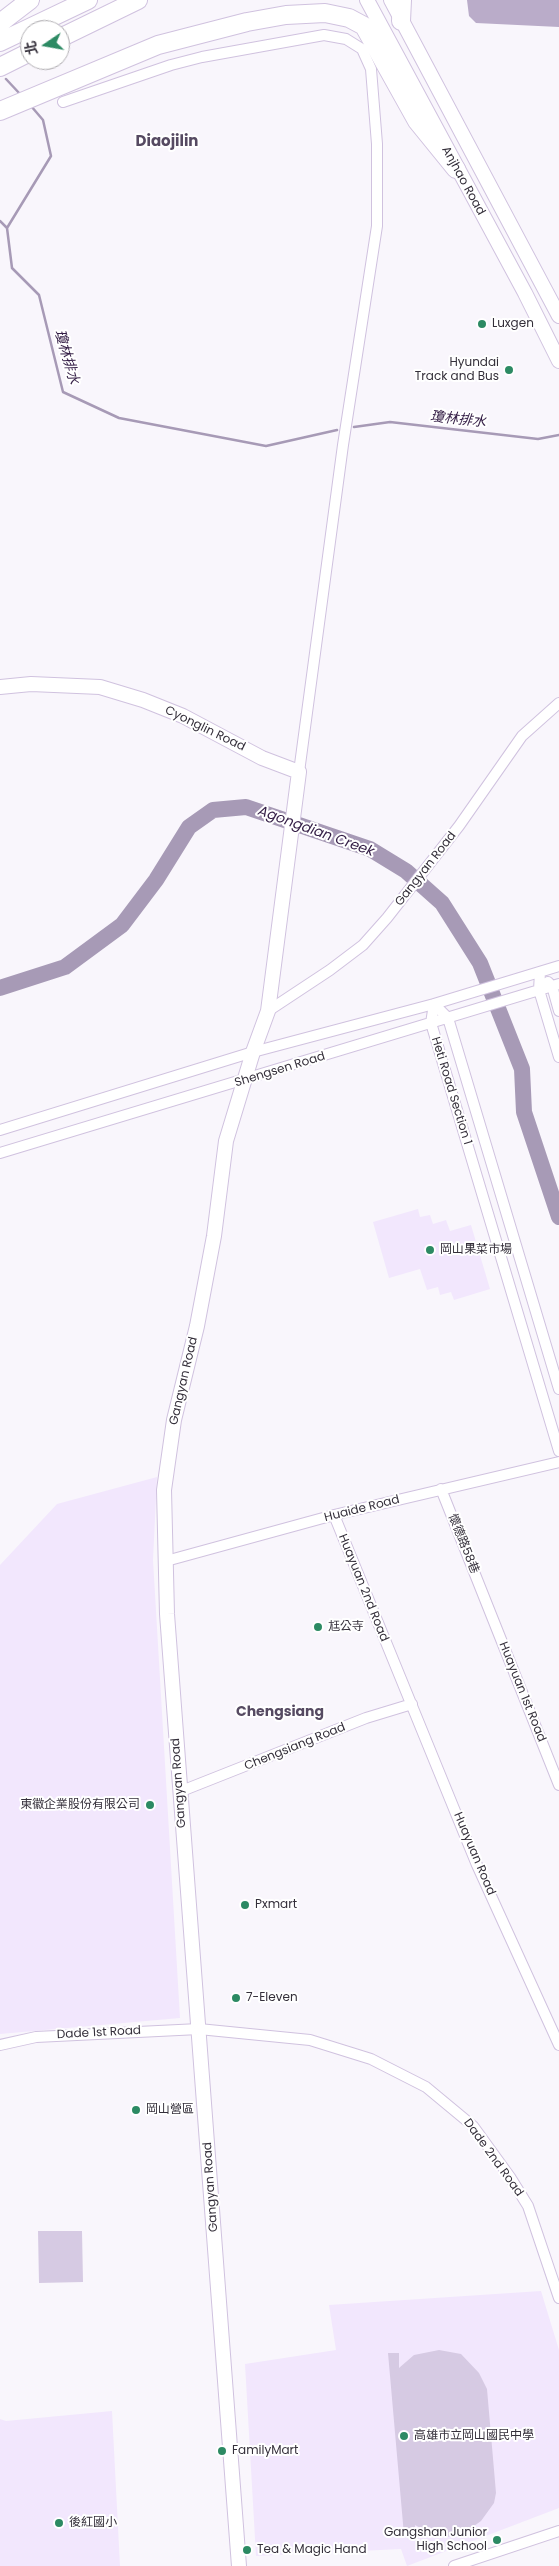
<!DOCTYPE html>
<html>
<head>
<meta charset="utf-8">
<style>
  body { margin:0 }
  #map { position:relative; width:559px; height:2566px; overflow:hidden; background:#f9f6fc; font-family:Poppins,"Noto Sans TC",sans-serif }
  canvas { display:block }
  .north { position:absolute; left:20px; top:20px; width:50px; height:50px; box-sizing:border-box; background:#fff; border:1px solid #aeacb0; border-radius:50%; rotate:258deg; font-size:14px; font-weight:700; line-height:20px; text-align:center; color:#342f3a }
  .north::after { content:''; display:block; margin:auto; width:18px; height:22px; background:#2c8a63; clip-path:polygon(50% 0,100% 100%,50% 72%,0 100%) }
</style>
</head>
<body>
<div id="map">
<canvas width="559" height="2566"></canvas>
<div class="north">北</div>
</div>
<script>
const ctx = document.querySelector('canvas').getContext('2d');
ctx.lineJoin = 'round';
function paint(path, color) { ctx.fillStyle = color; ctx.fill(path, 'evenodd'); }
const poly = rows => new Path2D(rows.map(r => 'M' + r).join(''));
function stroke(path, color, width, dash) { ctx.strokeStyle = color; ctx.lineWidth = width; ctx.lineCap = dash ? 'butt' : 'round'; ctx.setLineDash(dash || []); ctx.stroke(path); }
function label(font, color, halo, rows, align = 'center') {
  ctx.font = font + ' Poppins,"Noto Sans TC",sans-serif'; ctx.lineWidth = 4; ctx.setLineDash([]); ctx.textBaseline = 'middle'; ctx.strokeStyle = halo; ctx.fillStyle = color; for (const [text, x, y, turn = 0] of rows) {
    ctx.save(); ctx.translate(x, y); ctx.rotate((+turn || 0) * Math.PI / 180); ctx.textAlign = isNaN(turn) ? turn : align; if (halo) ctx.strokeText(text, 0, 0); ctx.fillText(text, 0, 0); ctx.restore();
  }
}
const built = poly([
  [418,1209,420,1217,430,1215,433,1224,446,1220,450,1231,471,1225,490,1289,454,1300,451,1292,440,1295,438,1287,427,1290,420,1269,389,1278,373,1222],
  [157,1477,153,1560,180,2018,0,2034,0,1565,57,1504],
  [541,2291,559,2350,559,2508,407,2566,401,2549,256,2556,245,2364,336,2350,329,2305],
  [112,2411,120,2566,0,2566,0,2419,6,2421]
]);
const green = poly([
  [38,2231,82,2231,83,2282,39,2283],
  [439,2350,461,2354,479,2373,487,2389,496,2493,494,2503,481,2521,464,2533,447,2537,431,2534,415,2525,415,2534,404,2535,388,2353,399,2353,399,2368,414,2355]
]);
const forest = poly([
  [467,0,559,0,559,27,476,23,469,16]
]);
const stream = poly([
  [6,79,20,94],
  [31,106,43,120,51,156,7,228,12,268,39,295,63,392,119,418,266,446,337,430],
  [0,221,7,228],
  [354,427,390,422,538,439,559,435]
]);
const river = poly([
  [0,988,65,967,122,925,156,880,189,827,213,810,246,807,370,849,406,871,442,903,480,963,522,1069,524,1112,559,1217]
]);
const street = poly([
  [63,102,171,65,202,57,324,35,346,39,362,49,371,69,377,144,377,226,343,445,299,772],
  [540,972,539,990,559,1057],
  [548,982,552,986,559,1011],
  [434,1004,431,1023,559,1451],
  [434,1004,448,1018,559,1389],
  [268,1011,330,970,363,945,387,918,459,826,522,736,559,703],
  [0,1130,253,1052,434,1004,559,966],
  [0,1153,559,984],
  [441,1489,559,1785],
  [334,1515,477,1865,559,2045],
  [166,1561,334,1515,559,1462],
  [179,1792,366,1718,412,1704],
  [0,2045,36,2037,199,2029,310,2040,371,2059,426,2087,473,2126,510,2177,528,2206,559,2298],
  [454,2566,559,2531]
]);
const secondary = poly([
  [367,0,525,293,559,361],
  [391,0,559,316],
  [0,687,31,684,100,687,143,700,183,716,262,758,299,772,268,1011,253,1052,226,1141,214,1236,197,1326,174,1420,164,1490,167,1614,239,2566]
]);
const highway = poly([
  [401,21,402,0],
  [0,23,30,0],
  [60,38,138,0],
  [0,42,88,0],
  [0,67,30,52],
  [0,111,158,45,247,22,286,15,325,13,349,18,364,26,417,121,456,169]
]);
const markers = [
  [482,324,5,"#2c8a63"],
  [509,370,5,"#2c8a63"],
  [430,1250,5,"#2c8a63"],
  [318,1627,5,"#2c8a63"],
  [150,1805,5,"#2c8a63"],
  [245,1905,5,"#2c8a63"],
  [236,1998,5,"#2c8a63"],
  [136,2110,5,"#2c8a63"],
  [404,2436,5,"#2c8a63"],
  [222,2451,5,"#2c8a63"],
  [59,2523,5,"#2c8a63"],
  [497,2540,5,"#2c8a63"],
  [247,2550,5,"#2c8a63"]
];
const streetNames = [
  ["Anjhao Road",463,181,61],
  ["Cyonglin Road",205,729,26],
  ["Gangyan Road",426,869,-52],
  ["Shengsen Road",280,1070,-17],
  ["Heti Road Section 1",451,1091,73],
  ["Gangyan Road",184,1381,-77],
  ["Huaide Road",362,1509,-14],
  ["懷德路58巷",463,1544,68],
  ["Huayuan 2nd Road",363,1588,68],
  ["Huayuan 1st Road",522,1692,68],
  ["Chengsiang Road",295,1747,-22],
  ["Gangyan Road",179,1783,-94],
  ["Huayuan Road",474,1854,67],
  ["Dade 1st Road",99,2033,-3],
  ["Dade 2nd Road",493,2158,54],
  ["Gangyan Road",211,2187,-94]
];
const poiNames = [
  ["Luxgen",492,324],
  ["Hyundai",499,363,"right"],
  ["Track and Bus",499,377,"right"],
  ["岡山果菜市場",440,1250],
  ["尪公寺",328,1627],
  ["東徽企業股份有限公司",140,1805,"right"],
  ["Pxmart",255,1905],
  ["7-Eleven",246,1998],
  ["岡山營區",146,2110],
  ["高雄市立岡山國民中學",414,2436],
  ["FamilyMart",232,2451],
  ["後紅國小",69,2523],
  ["Gangshan Junior",487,2533,"right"],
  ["High School",487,2547,"right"],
  ["Tea & Magic Hand",257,2550]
];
const waterNames = [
  ["瓊林排水",66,357,74],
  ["瓊林排水",458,420,6],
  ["Agongdian Creek",316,832,20]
];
const neighbourhoodNames = [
  ["Chengsiang",280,1712]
];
const quarterNames = [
  ["Diaojilin",167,142]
];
paint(built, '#f2e7fd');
paint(green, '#d6cae3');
paint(forest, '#baacc9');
stroke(stream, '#a79ab6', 2.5);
stroke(river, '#a79ab6', 16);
stroke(street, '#d0c2df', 12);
stroke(secondary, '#d0c2df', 16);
stroke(highway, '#d0c2df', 20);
stroke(street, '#fff', 10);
stroke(secondary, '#fff', 14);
stroke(highway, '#fff', 18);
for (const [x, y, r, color] of markers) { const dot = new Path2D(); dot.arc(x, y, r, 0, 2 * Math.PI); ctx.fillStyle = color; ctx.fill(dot); stroke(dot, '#fff', 2); }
label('12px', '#342f3a', '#fff', streetNames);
label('12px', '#342f3a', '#fff', poiNames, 'left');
label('italic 14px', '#341e46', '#fff', waterNames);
label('bold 14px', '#564a62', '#fff', neighbourhoodNames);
label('bold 15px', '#564a62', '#fff', quarterNames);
</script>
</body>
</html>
